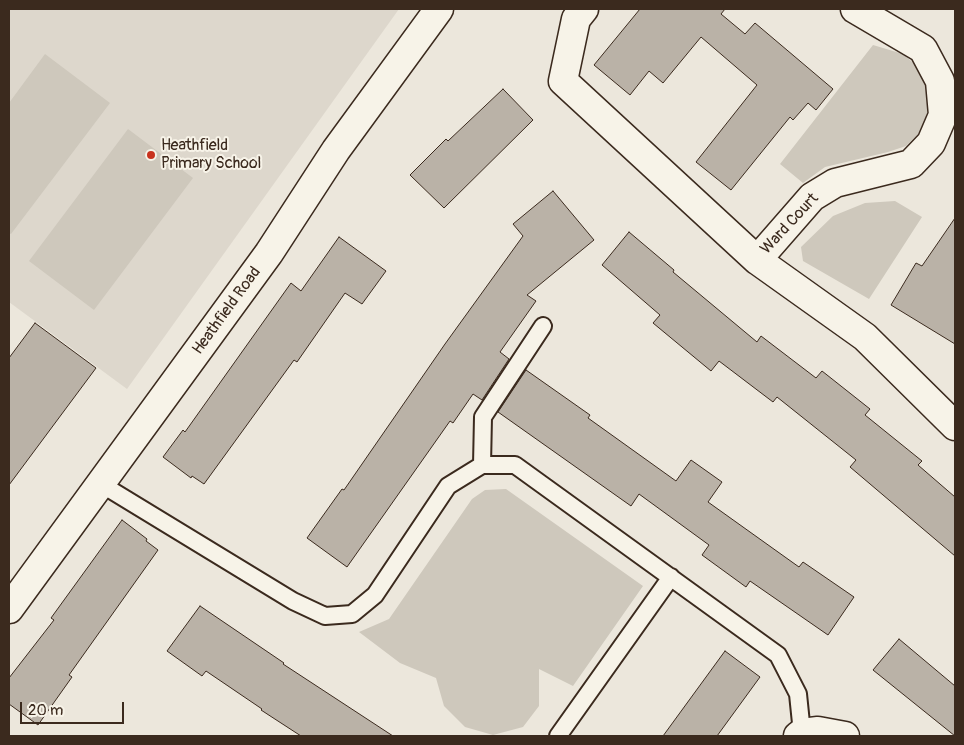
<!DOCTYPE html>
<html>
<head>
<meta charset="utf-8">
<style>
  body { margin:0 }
  #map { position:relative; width:964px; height:745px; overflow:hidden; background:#ece7dc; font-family:Pangolin,sans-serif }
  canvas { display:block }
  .frame { position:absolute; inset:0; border:10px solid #3b2a1e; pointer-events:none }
  .scale { position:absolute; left:20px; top:702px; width:104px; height:22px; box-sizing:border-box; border:2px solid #3b2a1e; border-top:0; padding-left:6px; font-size:15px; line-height:18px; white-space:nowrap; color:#3b2a1e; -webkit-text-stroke:4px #f7f3e8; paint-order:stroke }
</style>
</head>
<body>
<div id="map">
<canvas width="964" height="745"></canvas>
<div class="frame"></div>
<div class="scale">20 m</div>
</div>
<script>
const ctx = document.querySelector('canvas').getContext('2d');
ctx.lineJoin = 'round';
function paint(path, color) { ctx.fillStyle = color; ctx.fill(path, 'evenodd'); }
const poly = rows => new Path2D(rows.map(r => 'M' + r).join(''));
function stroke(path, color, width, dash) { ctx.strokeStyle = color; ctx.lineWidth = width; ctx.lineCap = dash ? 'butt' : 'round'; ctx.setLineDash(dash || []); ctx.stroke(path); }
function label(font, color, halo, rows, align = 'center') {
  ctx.font = font + ' Pangolin,sans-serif'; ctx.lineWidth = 4; ctx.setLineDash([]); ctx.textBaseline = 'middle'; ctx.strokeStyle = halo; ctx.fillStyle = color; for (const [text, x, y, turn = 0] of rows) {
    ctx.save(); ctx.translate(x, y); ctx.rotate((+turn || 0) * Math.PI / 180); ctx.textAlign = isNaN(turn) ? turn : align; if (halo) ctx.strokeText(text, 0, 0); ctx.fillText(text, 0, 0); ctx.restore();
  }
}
const built = poly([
  [9,9,399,9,127,389,9,302]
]);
const green = poly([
  [873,45,903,54,918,67,924,78,930,96,926,118,918,134,906,146,888,152,825,167,803,183,780,164],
  [45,54,110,103,11,234,9,233,9,103],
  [128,129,193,178,94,310,29,261],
  [895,201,922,217,869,299,803,261,801,247,833,216,865,203],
  [506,489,643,586,573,686,539,669,539,706,523,727,493,735,465,727,444,706,436,678,400,663,359,632,389,619,472,499,485,490]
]);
const building = poly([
  [640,9,725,9,721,14,745,34,755,23,833,89,816,110,808,103,793,120,790,117,731,190,696,162,757,85,701,37,663,83,649,71,630,95,594,65,640,9],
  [503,89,533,120,444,208,410,175,446,139,448,141,503,89],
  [553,191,594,240,527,295,536,301,500,352,509,359,482,400,473,394,453,423,450,421,347,567,307,538,342,489,344,490,445,344,523,236,513,224,553,191],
  [955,218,955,344,891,305,916,263,922,266,955,218],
  [629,232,674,270,673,272,757,342,761,336,816,378,822,371,870,409,865,415,922,461,918,465,955,497,955,556,850,467,856,460,777,397,773,402,719,361,711,371,653,323,660,315,602,265,629,232],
  [339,237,386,271,362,304,345,293,297,362,294,360,204,484,192,476,191,478,163,457,183,430,185,432,291,283,301,291,339,237],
  [35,323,96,368,9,485,9,358,35,323],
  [526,370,590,415,588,418,676,481,691,460,722,482,708,502,799,567,803,562,854,597,828,635,750,581,746,587,702,555,709,545,639,494,631,506,498,412,526,370],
  [122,520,147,539,146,541,158,550,69,675,72,677,38,725,9,704,9,678,54,620,51,618,122,520],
  [200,606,284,663,283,664,393,736,301,736,261,710,262,709,206,671,202,676,167,651,200,606],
  [899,639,955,686,955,736,873,670,899,639],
  [725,651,760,677,717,736,663,736,725,651]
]);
const service = poly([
  [482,465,483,417,543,326],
  [101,484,293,601,325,616,352,614,375,595,448,486,482,465,515,465,778,655,798,694,802,733],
  [558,736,671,577]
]);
const minor = poly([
  [584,9,576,19,563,81,757,260,865,337,955,426],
  [757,260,812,197,835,183,911,164,931,143,943,115,940,81,923,49,855,9],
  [798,736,802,733,818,731,845,736]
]);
const secondary = poly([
  [9,609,269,253,336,150,439,9]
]);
const markers = [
  [151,155,5,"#c8321e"]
];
const poiNames = [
  ["Heathfield",161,146],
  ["Primary School",161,164]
];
const streetNames = [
  ["Ward Court",790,224,-47],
  ["Heathfield Road",227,311,-54]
];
paint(built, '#ddd7cc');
paint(green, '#cec8bc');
paint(building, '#bab2a7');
stroke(building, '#3b2a1e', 1);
stroke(service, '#3b2a1e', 20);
stroke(minor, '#3b2a1e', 31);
stroke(secondary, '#3b2a1e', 31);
stroke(service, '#f7f3e8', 16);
stroke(minor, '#f7f3e8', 28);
stroke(secondary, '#f7f3e8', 28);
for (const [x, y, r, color] of markers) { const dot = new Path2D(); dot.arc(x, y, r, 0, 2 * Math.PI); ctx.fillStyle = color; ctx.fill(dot); stroke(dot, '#f7f3e8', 2); }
label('16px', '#3b2a1e', '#f7f3e8', poiNames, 'left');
label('16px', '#3b2a1e', '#f7f3e8', streetNames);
</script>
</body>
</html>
